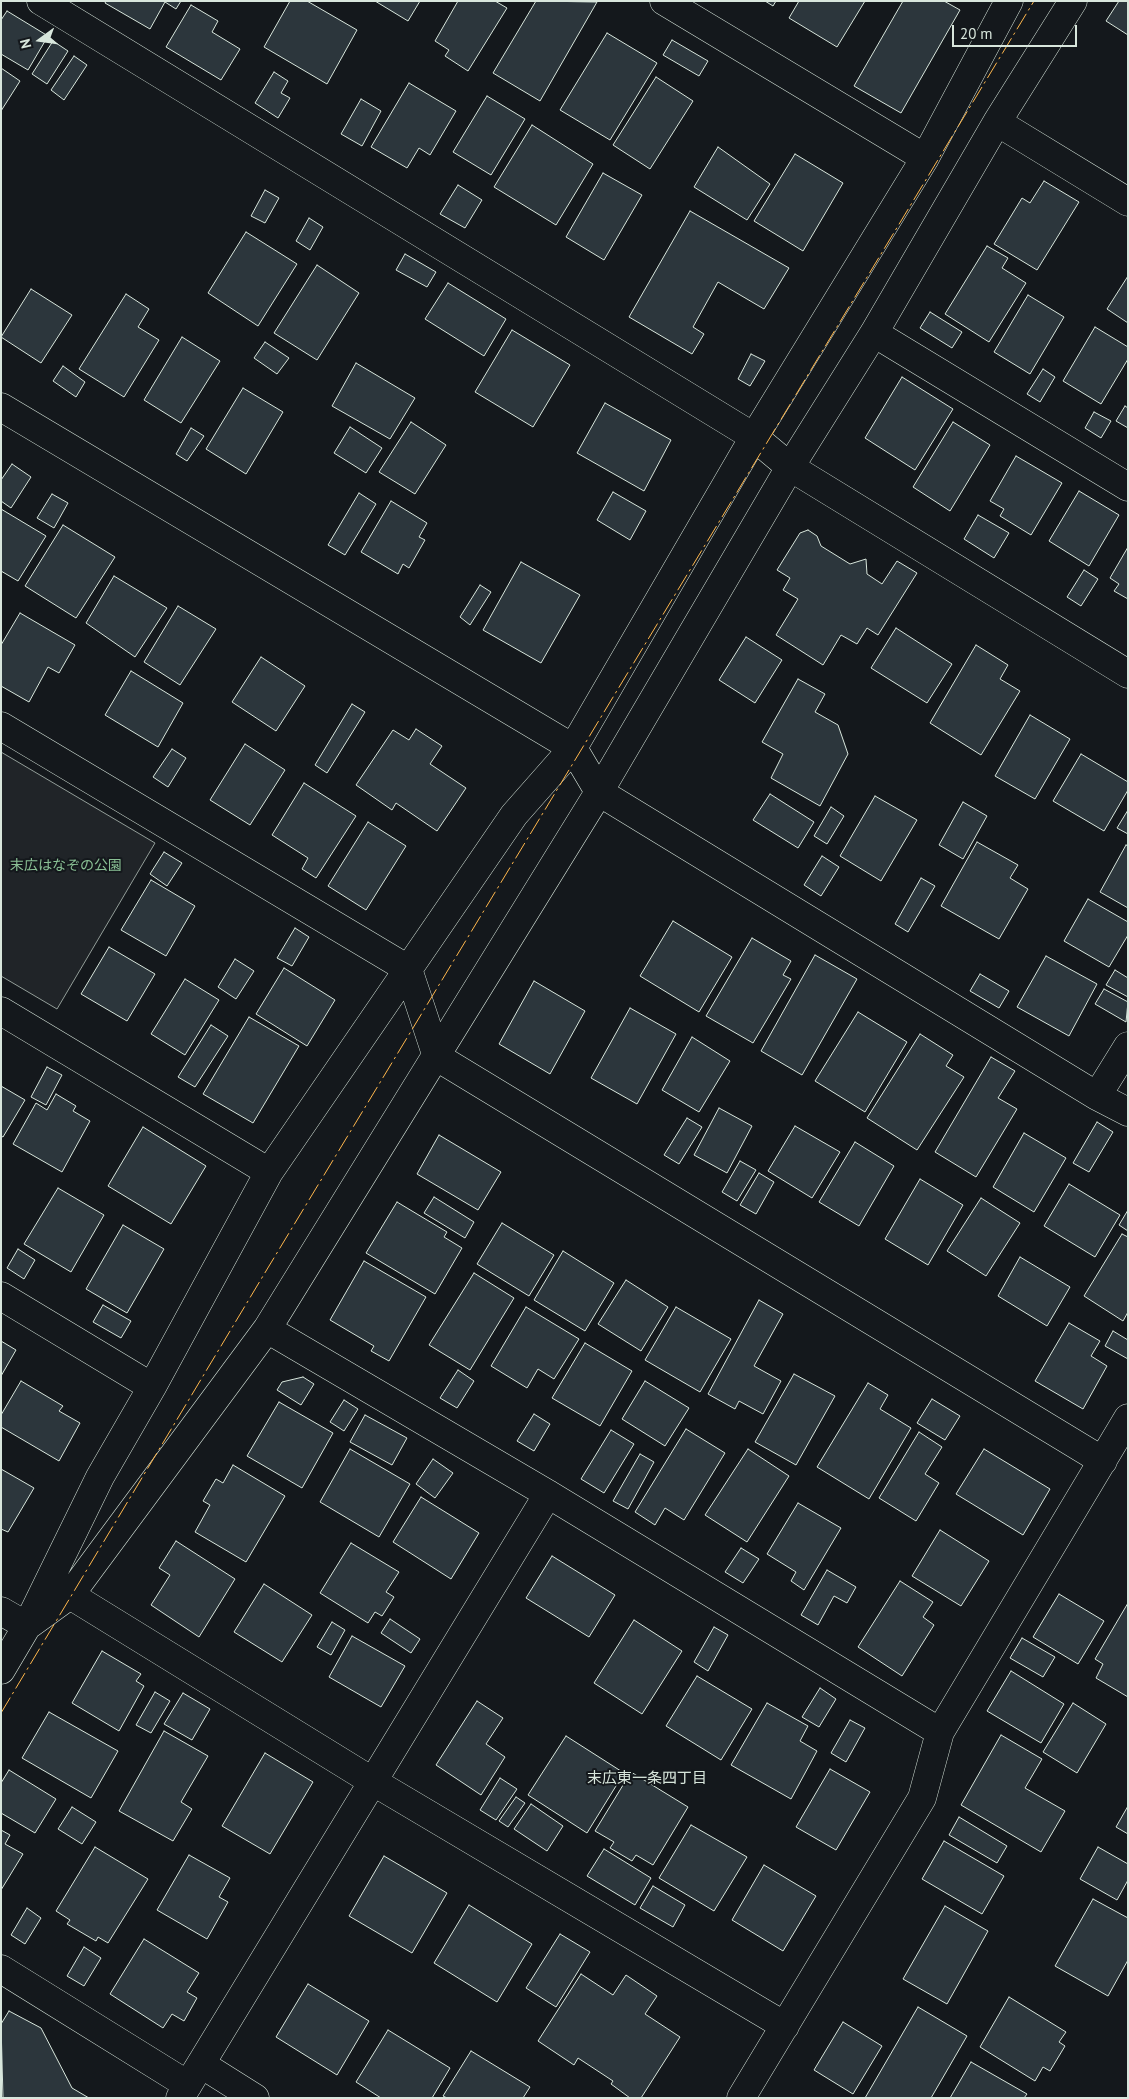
<!DOCTYPE html>
<html>
<head>
<meta charset="utf-8">
<style>
  body { margin:0 }
  #map { position:relative; width:1129px; height:2099px; overflow:hidden; background:#14181c; font-family:"PT Sans",sans-serif }
  canvas { display:block }
  .frame { position:absolute; inset:0; border:2px solid #d8e6dc; pointer-events:none }
  .north { position:absolute; left:15px; top:15px; width:50px; height:50px; -webkit-text-stroke:4px #14181c; paint-order:stroke; rotate:256deg; font-size:14px; font-weight:700; line-height:20px; text-align:center; color:#d8e6dc }
  .north::after { content:''; display:block; margin:auto; width:18px; height:22px; background:#d8e6dc; clip-path:polygon(50% 0,100% 100%,50% 72%,0 100%) }
  .scale { position:absolute; left:952px; top:25px; width:125px; height:22px; box-sizing:border-box; border:2px solid #d8e6dc; border-top:0; padding-left:6px; font-size:15px; line-height:18px; white-space:nowrap; color:#d8e6dc; -webkit-text-stroke:4px #14181c; paint-order:stroke }
</style>
</head>
<body>
<div id="map">
<canvas width="1129" height="2099"></canvas>
<div class="frame"></div>
<div class="north">N</div>
<div class="scale">20 m</div>
</div>
<script>
const ctx = document.querySelector('canvas').getContext('2d');
ctx.lineJoin = 'round';
function paint(path, color) { ctx.fillStyle = color; ctx.fill(path, 'evenodd'); }
const poly = rows => new Path2D(rows.map(r => 'M' + r).join(''));
function stroke(path, color, width, dash) { ctx.strokeStyle = color; ctx.lineWidth = width; ctx.lineCap = dash ? 'butt' : 'round'; ctx.setLineDash(dash || []); ctx.stroke(path); }
function label(font, color, halo, rows, align = 'center') {
  ctx.font = font + ' "PT Sans","Noto Sans JP",sans-serif'; ctx.lineWidth = 4; ctx.setLineDash([]); ctx.textBaseline = 'middle'; ctx.strokeStyle = halo; ctx.fillStyle = color; for (const [text, x, y, turn = 0] of rows) {
    ctx.save(); ctx.translate(x, y); ctx.rotate((+turn || 0) * Math.PI / 180); ctx.textAlign = isNaN(turn) ? turn : align; if (halo) ctx.strokeText(text, 0, 0); ctx.fillText(text, 0, 0); ctx.restore();
  }
}
const green = poly([
  [1,752,155,843,57,1009,1,976,1,752]
]);
const building = poly([
  [106,1,181,1,176,9,165,2,150,29,105,3,106,1],
  [290,1,307,1,357,30,327,84,264,47,290,1],
  [375,1,420,1,408,21,375,1],
  [458,1,495,1,507,8,468,71,445,56,449,50,435,41,458,1],
  [536,1,597,2,540,101,493,73,536,1],
  [765,1,776,1,773,6,765,1],
  [799,1,865,1,837,47,789,18,799,1],
  [903,1,944,1,960,10,901,113,854,86,903,1],
  [1119,1,1128,1,1128,35,1106,21,1119,1],
  [191,5,218,21,212,32,240,49,221,80,166,47,191,5],
  [7,11,48,36,28,70,1,54,1,20,7,11],
  [607,33,657,63,610,140,560,110,607,33],
  [672,40,708,61,699,76,663,55,672,40],
  [53,41,68,51,47,84,32,74,53,41],
  [74,56,87,65,64,100,51,90,74,56],
  [1,68,20,81,1,111,1,68],
  [274,72,288,81,281,93,290,98,278,118,255,103,274,72],
  [656,77,693,101,650,169,613,145,656,77],
  [409,83,456,111,430,155,419,148,407,168,371,147,409,83],
  [487,96,525,119,491,175,453,152,487,96],
  [361,99,381,111,362,146,341,134,361,99],
  [532,125,593,164,556,225,494,187,532,125],
  [718,147,770,184,747,220,694,187,718,147],
  [795,154,843,183,803,251,754,221,795,154],
  [603,173,642,195,604,260,566,237,603,173],
  [1044,181,1079,202,1037,270,994,244,1022,198,1030,203,1044,181],
  [458,185,482,200,465,228,440,214,458,185],
  [265,190,279,198,265,223,251,216,265,190],
  [690,211,789,268,764,309,718,282,693,327,704,334,692,354,629,317,690,211],
  [309,218,323,227,310,250,296,241,309,218],
  [246,232,297,264,258,326,208,293,246,232],
  [987,246,1008,258,1002,268,1026,283,989,342,945,314,987,246],
  [405,254,436,272,427,287,396,270,405,254],
  [317,265,359,293,317,360,274,333,317,265],
  [1128,276,1128,323,1107,309,1128,276],
  [448,283,506,319,484,356,425,319,448,283],
  [31,289,72,315,41,363,1,337,31,289],
  [126,294,149,309,138,327,159,340,124,397,79,369,126,294],
  [1028,295,1064,317,1030,374,994,352,1028,295],
  [930,312,962,332,952,348,920,328,930,312],
  [1095,327,1128,347,1128,359,1101,404,1063,381,1095,327],
  [512,330,570,365,533,427,475,392,512,330],
  [182,337,220,361,181,423,144,400,182,337],
  [265,342,289,358,277,374,254,358,265,342],
  [751,354,765,361,750,386,738,379,751,354],
  [356,363,415,398,390,439,332,406,356,363],
  [63,366,85,382,76,397,53,381,63,366],
  [1043,369,1055,377,1040,402,1027,394,1043,369],
  [902,377,953,409,915,470,865,438,902,377],
  [243,388,283,412,246,474,206,449,243,388],
  [605,403,671,440,644,491,577,453,605,403],
  [1125,406,1128,408,1128,428,1116,421,1125,406],
  [1094,412,1111,421,1101,438,1085,428,1094,412],
  [411,422,446,445,415,494,379,472,411,422],
  [953,422,990,445,950,511,913,487,953,422],
  [350,427,382,448,366,473,334,453,350,427],
  [191,428,204,436,187,461,176,454,191,428],
  [1016,456,1062,483,1031,535,1000,516,1004,509,990,501,1016,456],
  [12,464,31,477,11,508,1,501,1,480,12,464],
  [1079,491,1119,515,1089,566,1049,541,1079,491],
  [613,492,646,511,630,540,597,520,613,492],
  [359,493,376,504,345,555,328,545,359,493],
  [52,494,68,503,54,528,37,518,52,494],
  [391,501,427,523,419,537,425,540,409,568,403,564,398,574,361,552,391,501],
  [1,509,46,536,18,581,1,571,1,509],
  [978,515,1009,533,994,558,964,539,978,515],
  [63,525,115,557,76,618,25,586,63,525],
  [808,530,817,536,821,546,850,564,866,559,867,574,882,584,897,561,917,573,878,635,867,628,857,644,841,635,823,665,776,635,798,599,783,590,790,578,777,570,800,533,808,530],
  [1128,547,1128,599,1114,591,1119,584,1110,578,1128,547],
  [521,562,580,595,541,663,483,630,521,562],
  [1084,570,1098,579,1081,606,1067,597,1084,570],
  [114,576,167,608,135,657,86,623,114,576],
  [480,585,491,592,470,625,460,617,480,585],
  [178,606,216,629,180,685,144,662,178,606],
  [20,613,75,645,59,673,48,667,29,702,1,686,1,645,20,613],
  [896,628,952,664,927,703,871,668,896,628],
  [746,637,782,660,755,703,719,680,746,637],
  [976,645,1008,665,1000,679,1020,691,981,755,930,723,976,645],
  [261,657,305,686,276,731,232,702,261,657],
  [131,671,183,703,158,747,105,715,131,671],
  [798,679,825,694,815,712,838,725,848,754,820,806,771,778,783,754,762,742,798,679],
  [352,704,365,712,327,773,315,765,352,704],
  [1030,715,1070,739,1035,799,995,776,1030,715],
  [416,729,442,746,430,764,466,788,437,831,396,803,392,810,356,785,393,730,409,740,416,729],
  [245,744,285,770,250,825,210,800,245,744],
  [172,749,186,758,168,787,153,777,172,749],
  [1081,754,1128,782,1128,790,1104,831,1053,801,1081,754],
  [304,783,356,816,316,878,302,869,308,858,272,835,304,783],
  [770,794,814,822,798,848,753,820,770,794],
  [875,796,917,820,881,881,840,856,875,796],
  [963,802,987,816,963,859,939,845,963,802],
  [831,807,844,816,827,844,814,836,831,807],
  [1128,810,1128,834,1117,828,1128,810],
  [368,822,406,846,366,910,328,886,368,822],
  [977,842,1018,865,1010,878,1028,889,999,939,941,906,977,842],
  [1126,845,1128,846,1128,908,1100,892,1126,845],
  [164,852,182,863,167,886,150,874,164,852],
  [822,856,839,867,821,896,804,885,822,856],
  [921,878,935,886,908,932,895,924,921,878],
  [151,880,195,906,166,956,121,930,151,880],
  [1088,899,1128,922,1128,935,1109,967,1064,941,1088,899],
  [673,921,732,957,699,1012,640,976,673,921],
  [295,928,309,937,292,966,277,958,295,928],
  [752,938,791,961,783,975,791,979,753,1043,706,1016,752,938],
  [109,947,155,974,127,1021,81,994,109,947],
  [815,955,857,979,802,1075,761,1051,815,955],
  [1046,956,1097,984,1069,1036,1017,1007,1046,956],
  [235,959,254,971,236,999,218,987,235,959],
  [284,968,335,1000,307,1046,256,1014,284,968],
  [1115,970,1128,978,1128,997,1106,985,1115,970],
  [980,974,1009,991,999,1008,970,991,980,974],
  [185,979,219,1000,185,1055,151,1034,185,979],
  [534,981,585,1011,550,1074,499,1044,534,981],
  [1104,989,1128,1002,1126,1022,1095,1004,1104,989],
  [630,1008,676,1034,637,1104,591,1078,630,1008],
  [858,1012,907,1042,865,1112,815,1081,858,1012],
  [249,1017,299,1046,253,1123,203,1094,249,1017],
  [211,1025,228,1036,195,1087,178,1077,211,1025],
  [920,1034,953,1055,946,1066,964,1077,917,1150,867,1118,920,1034],
  [692,1037,730,1061,699,1112,662,1090,692,1037],
  [991,1057,1015,1071,998,1098,1017,1109,976,1177,935,1152,991,1057],
  [47,1067,62,1075,46,1105,31,1097,47,1067],
  [1,1086,25,1100,3,1137,1,1136,1,1086],
  [56,1094,76,1106,73,1111,90,1121,62,1172,13,1144,36,1103,47,1110,56,1094],
  [719,1108,752,1126,727,1173,694,1155,719,1108],
  [687,1118,702,1127,679,1164,664,1155,687,1118],
  [1097,1122,1113,1132,1089,1172,1073,1163,1097,1122],
  [795,1126,840,1152,812,1198,768,1171,795,1126],
  [143,1127,206,1166,171,1224,108,1186,143,1127],
  [1024,1133,1066,1158,1034,1212,993,1187,1024,1133],
  [439,1135,501,1172,478,1210,417,1174,439,1135],
  [855,1142,894,1166,859,1226,819,1202,855,1142],
  [740,1161,756,1170,737,1201,722,1192,740,1161],
  [759,1173,774,1182,756,1214,740,1205,759,1173],
  [920,1179,963,1205,928,1265,885,1239,920,1179],
  [1069,1184,1120,1215,1095,1257,1044,1226,1069,1184],
  [58,1188,104,1215,71,1272,24,1244,58,1188],
  [434,1197,474,1222,465,1238,424,1213,434,1197],
  [981,1198,1020,1223,986,1276,947,1251,981,1198],
  [397,1202,447,1232,444,1237,462,1248,435,1294,366,1253,397,1202],
  [1128,1210,1128,1231,1119,1225,1128,1210],
  [502,1223,554,1255,529,1296,477,1264,502,1223],
  [123,1225,164,1249,127,1313,86,1289,123,1225],
  [1122,1234,1128,1237,1128,1312,1123,1321,1084,1296,1122,1234],
  [18,1249,35,1260,24,1279,7,1268,18,1249],
  [563,1251,614,1283,585,1331,534,1300,563,1251],
  [1020,1257,1070,1287,1047,1326,998,1296,1020,1257],
  [364,1261,426,1297,389,1361,371,1351,374,1346,330,1320,364,1261],
  [474,1273,514,1298,470,1370,429,1345,474,1273],
  [626,1280,668,1307,641,1351,598,1324,626,1280],
  [759,1300,783,1314,754,1366,781,1381,763,1414,739,1401,735,1409,708,1394,759,1300],
  [103,1305,131,1321,121,1338,93,1322,103,1305],
  [526,1307,579,1339,554,1379,538,1369,527,1388,491,1366,526,1307],
  [676,1307,731,1339,700,1392,645,1360,676,1307],
  [1069,1323,1100,1341,1091,1356,1107,1366,1083,1409,1035,1381,1069,1323],
  [1113,1331,1128,1340,1128,1359,1105,1346,1113,1331],
  [1,1341,16,1350,1,1376,1,1341],
  [585,1343,632,1371,600,1426,552,1398,585,1343],
  [458,1370,474,1381,457,1408,440,1398,458,1370],
  [794,1374,835,1396,796,1465,755,1442,794,1374],
  [303,1377,314,1384,301,1405,277,1390,282,1382,303,1377],
  [21,1381,63,1406,59,1411,80,1423,59,1461,1,1427,1,1415,21,1381],
  [645,1381,689,1408,665,1446,622,1419,645,1381],
  [868,1383,888,1395,880,1409,911,1428,869,1499,817,1467,868,1383],
  [932,1399,960,1416,945,1440,917,1423,932,1399],
  [344,1400,358,1409,344,1431,330,1422,344,1400],
  [279,1402,333,1433,302,1488,247,1456,279,1402],
  [534,1414,550,1424,534,1451,517,1441,534,1414],
  [365,1415,407,1438,392,1465,350,1442,365,1415],
  [686,1429,725,1453,684,1520,665,1508,655,1525,635,1512,686,1429],
  [611,1430,634,1444,604,1493,581,1479,611,1430],
  [919,1432,942,1447,925,1474,939,1483,916,1521,879,1498,919,1432],
  [350,1449,410,1484,379,1537,320,1502,350,1449],
  [748,1449,789,1476,747,1542,705,1515,748,1449],
  [984,1449,1050,1489,1023,1535,956,1494,984,1449],
  [640,1454,654,1462,628,1509,613,1501,640,1454],
  [433,1459,453,1473,435,1498,416,1484,433,1459],
  [233,1465,285,1496,246,1562,195,1532,210,1505,203,1501,216,1479,223,1483,233,1465],
  [1,1469,34,1488,8,1532,1,1529,1,1469],
  [421,1497,479,1533,451,1579,393,1542,421,1497],
  [798,1503,841,1528,804,1590,791,1581,796,1572,767,1554,798,1503],
  [940,1530,989,1561,961,1606,912,1576,940,1530],
  [176,1541,235,1579,199,1637,151,1605,170,1575,159,1568,176,1541],
  [351,1543,399,1572,386,1592,394,1597,382,1616,375,1612,368,1623,320,1593,351,1543],
  [741,1548,759,1559,743,1583,725,1572,741,1548],
  [552,1556,615,1595,589,1637,526,1598,552,1556],
  [827,1570,856,1587,847,1603,834,1596,818,1625,801,1615,827,1570],
  [900,1581,933,1602,923,1617,934,1625,902,1676,858,1647,900,1581],
  [264,1584,312,1615,282,1662,234,1632,264,1584],
  [1059,1594,1104,1621,1078,1664,1033,1637,1059,1594],
  [1128,1603,1128,1697,1096,1678,1103,1664,1095,1659,1128,1603],
  [390,1619,420,1639,411,1653,381,1633,390,1619],
  [634,1620,682,1651,642,1714,594,1683,634,1620],
  [332,1622,345,1630,331,1655,317,1647,332,1622],
  [714,1627,728,1635,708,1671,694,1662,714,1627],
  [352,1636,405,1666,381,1707,329,1677,352,1636],
  [1022,1638,1055,1657,1043,1677,1010,1658,1022,1638],
  [102,1651,141,1674,136,1681,144,1686,119,1731,72,1703,102,1651],
  [1011,1671,1064,1704,1041,1743,987,1711,1011,1671],
  [697,1676,752,1709,721,1760,666,1726,697,1676],
  [820,1688,836,1699,819,1727,802,1717,820,1688],
  [155,1692,170,1701,151,1733,136,1725,155,1692],
  [183,1693,210,1709,192,1740,164,1724,183,1693],
  [477,1701,503,1718,486,1744,505,1757,481,1795,436,1765,477,1701],
  [767,1703,808,1726,800,1741,817,1751,791,1799,731,1765,767,1703],
  [1073,1703,1106,1724,1077,1773,1043,1752,1073,1703],
  [49,1712,118,1751,91,1798,22,1758,49,1712],
  [850,1720,865,1728,846,1762,831,1753,850,1720],
  [164,1731,208,1756,181,1802,192,1809,173,1841,119,1811,164,1731],
  [1001,1735,1042,1759,1025,1788,1065,1811,1041,1852,961,1805,1001,1735],
  [566,1736,624,1773,587,1833,528,1795,566,1736],
  [265,1753,313,1782,270,1854,222,1826,265,1753],
  [830,1769,870,1792,836,1850,796,1827,830,1769],
  [9,1770,56,1799,35,1833,1,1813,1,1783,9,1770],
  [631,1772,688,1807,653,1865,636,1855,632,1861,610,1848,614,1842,595,1831,631,1772],
  [500,1778,517,1789,496,1820,480,1810,500,1778],
  [516,1797,525,1803,508,1827,499,1821,516,1797],
  [531,1804,563,1826,547,1851,514,1829,531,1804],
  [1128,1806,1128,1834,1116,1827,1128,1806],
  [72,1807,96,1822,82,1844,58,1829,72,1807],
  [959,1817,1007,1846,997,1863,949,1835,959,1817],
  [691,1825,747,1857,714,1911,659,1878,691,1825],
  [1,1830,10,1835,5,1844,23,1854,1,1890,1,1830],
  [944,1841,1004,1876,982,1914,922,1879,944,1841],
  [95,1847,148,1879,108,1943,98,1937,96,1941,67,1924,70,1920,56,1911,95,1847],
  [1098,1847,1128,1864,1128,1880,1117,1900,1080,1879,1098,1847],
  [604,1849,651,1878,635,1905,587,1876,604,1849],
  [189,1855,230,1878,219,1897,228,1902,207,1939,157,1910,189,1855],
  [384,1856,447,1893,412,1953,349,1916,384,1856],
  [764,1865,816,1896,783,1951,732,1920,764,1865],
  [653,1886,685,1905,673,1927,640,1908,653,1886],
  [1093,1899,1128,1918,1128,1960,1108,1996,1055,1966,1093,1899],
  [469,1905,532,1944,497,2002,434,1963,469,1905],
  [945,1906,988,1931,947,2004,903,1979,945,1906],
  [27,1908,41,1918,25,1944,11,1935,27,1908],
  [560,1934,590,1952,556,2007,526,1988,560,1934],
  [144,1939,199,1973,187,1992,197,1998,184,2021,172,2014,163,2028,110,1994,144,1939],
  [84,1947,101,1958,84,1986,67,1976,84,1947],
  [581,1974,613,1995,626,1975,657,1996,645,2014,680,2037,641,2098,630,2098,611,2084,613,2081,578,2058,574,2065,538,2041,581,1974],
  [308,1984,369,2021,337,2075,276,2037,308,1984],
  [1009,1997,1066,2032,1059,2042,1065,2046,1050,2071,1043,2067,1035,2081,980,2047,1009,1997],
  [918,2007,967,2036,931,2098,865,2098,918,2007],
  [9,2011,41,2028,72,2088,89,2098,3,2098,1,2024,9,2011],
  [843,2022,882,2046,853,2094,814,2070,843,2022],
  [388,2030,450,2068,432,2098,381,2098,356,2082,388,2030],
  [471,2051,530,2087,523,2098,447,2098,443,2096,471,2051],
  [971,2062,1027,2094,1024,2098,950,2098,971,2062]
]);
const minor = poly([
  [41,1,754,437,790,467,1128,674],
  [664,1,925,158],
  [997,122,1128,202],
  [874,333,1128,487],
  [1,407,573,748,599,792,1097,1096,1128,1112],
  [1,726,408,969,437,1057,1103,1461],
  [1,1011,269,1172],
  [1097,1096,1128,1046],
  [1,1296,152,1387],
  [267,1329,548,1494,940,1732],
  [70,1595,372,1781,785,2026],
  [1,1611,27,1626],
  [30,1624,70,1595,267,1329,599,792,790,467,874,333,997,122,1073,1],
  [1,1670,27,1626,100,1477,152,1387,269,1172,514,815,573,748,754,437,925,158,1009,1],
  [1,1969,188,2085],
  [201,2064,255,2098],
  [180,2098,548,1494],
  [741,2098,922,1798,940,1732,1128,1418]
]);
const power = poly([
  [1,1713,263,1276,1034,1]
]);
const parkNames = [
  ["末広はなぞの公園",66,866]
];
const neighbourhoodNames = [
  ["末広東一条四丁目",647,1779]
];
paint(green, '#202428');
stroke(green, '#939e99', 1);
paint(building, '#2c363c');
stroke(building, '#d8e6dc', 1);
stroke(minor, '#d8e6dc', 29);
stroke(minor, '#14181c', 28);
stroke(power, '#ffb74d', 1, [18, 4, 2.5, 4]);
label('14px', '#8ac095', '#14181c', parkNames);
label('15px', '#d8e6dc', '#14181c', neighbourhoodNames);
</script>
</body>
</html>
